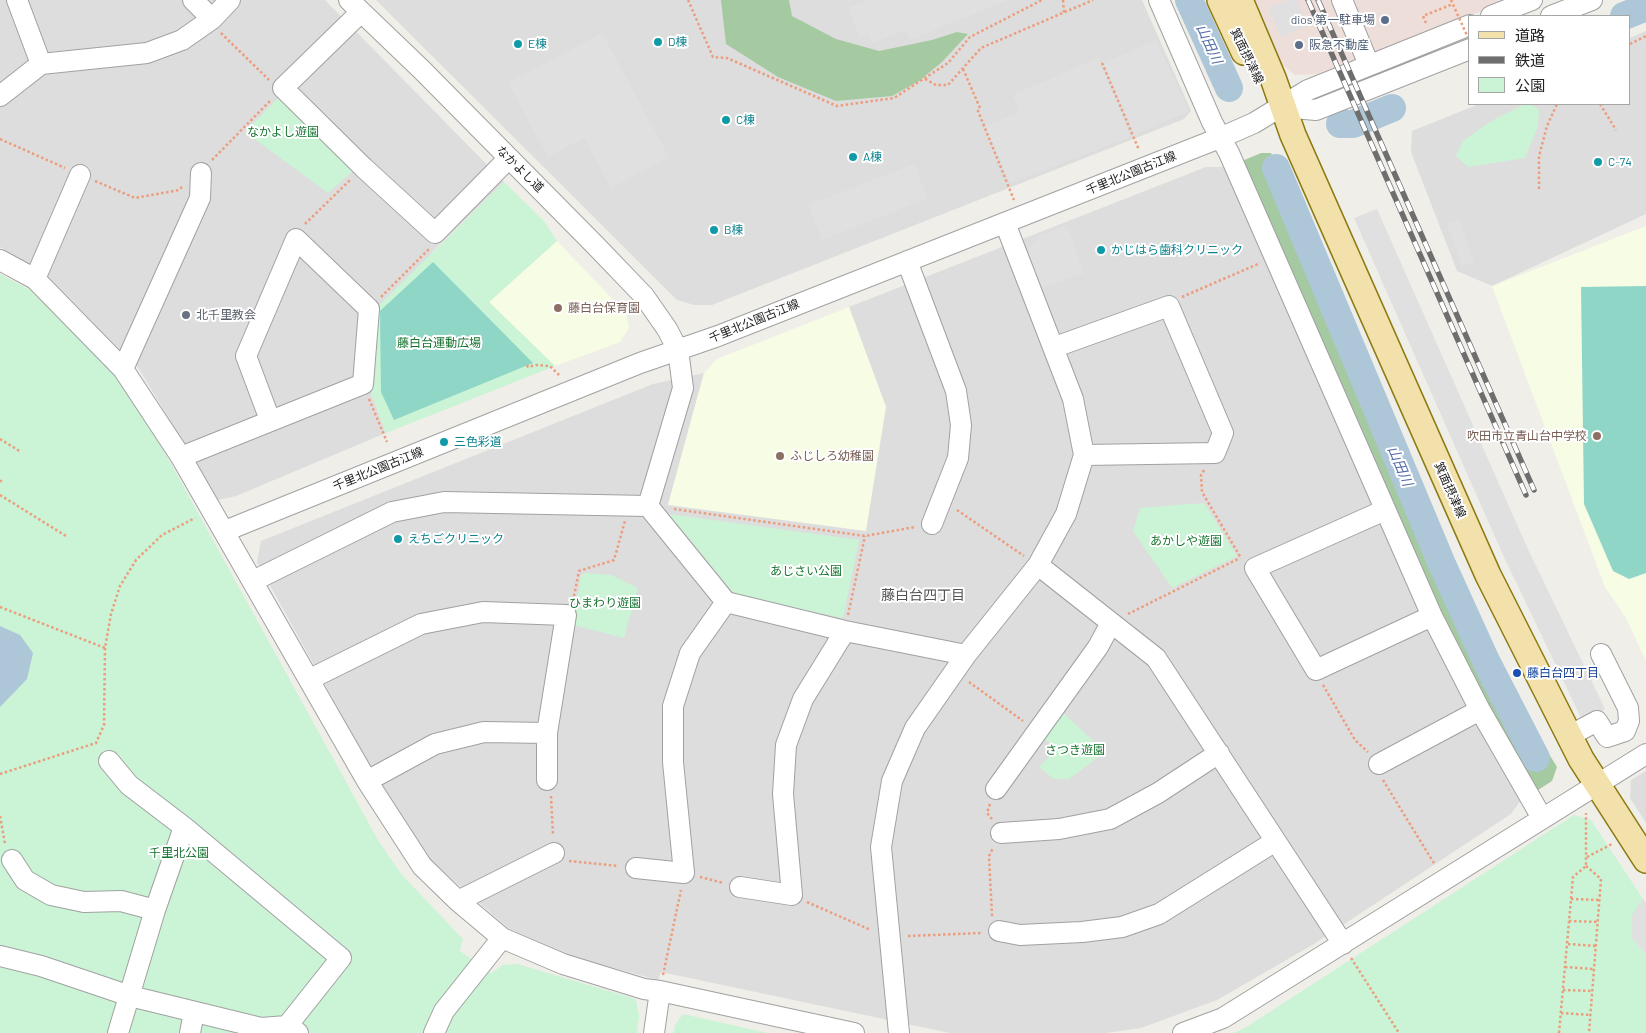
<!DOCTYPE html>
<html>
<head>
<meta charset="utf-8">
<style>
  body { margin:0 }
  #map { position:relative; width:1646px; height:1033px; overflow:hidden; background:#efeee8; font-family:Barlow,"Noto Sans JP",sans-serif }
  canvas { display:block }
  .legend { position:absolute; left:1468px; top:15px; width:162px; height:90px; box-sizing:border-box; background:#fff; border:1px solid #a6a6a6; margin:0; padding:6px 9px; list-style:none; font-size:15px; color:#202020 }
  .legend li { display:flex; align-items:center; gap:10px; height:25px }
  .legend b { width:25px; border:1px solid #a6a6a6 }
</style>
</head>
<body>
<div id="map">
<canvas width="1646" height="1033"></canvas>
<ul class="legend">
<li><b style="height:6px;background:#f2e1aa"></b>道路</li>
<li><b style="height:6px;background:#6e6e6e"></b>鉄道</li>
<li><b style="height:14px;background:#caf4d5"></b>公園</li>
</ul>
</div>
<script>
const ctx = document.querySelector('canvas').getContext('2d');
ctx.lineJoin = 'round';
function paint(path, color) { ctx.fillStyle = color; ctx.fill(path, 'evenodd'); }
const poly = rows => new Path2D(rows.map(r => 'M' + r).join(''));
function stroke(path, color, width, dash) { ctx.strokeStyle = color; ctx.lineWidth = width; ctx.lineCap = dash ? 'butt' : 'round'; ctx.setLineDash(dash || []); ctx.stroke(path); }
function label(font, color, halo, rows, align = 'center') {
  ctx.font = font + ' Barlow,"Noto Sans JP",sans-serif'; ctx.lineWidth = 4; ctx.setLineDash([]); ctx.textBaseline = 'middle'; ctx.strokeStyle = halo; ctx.fillStyle = color; for (const [text, x, y, turn = 0] of rows) {
    ctx.save(); ctx.translate(x, y); ctx.rotate((+turn || 0) * Math.PI / 180); ctx.textAlign = isNaN(turn) ? turn : align; if (halo) ctx.strokeText(text, 0, 0); ctx.fillText(text, 0, 0); ctx.restore();
  }
}
const residential = poly([
  [0,0,325,0,504,182,433,251,371,393,386,433,236,496,218,500,139,369,46,274,0,247],
  [376,0,1142,0,1191,111,1184,119,712,305,694,305,677,300],
  [1646,31,1646,214,1492,286,1457,271,1411,152,1412,131,1479,104,1630,104,1630,38],
  [1206,167,1228,167,1522,799,1511,814,1314,944,1217,1000,1141,1028,1106,1033,950,1033,661,972,658,980,565,955,509,929,429,859,382,788,257,562,261,541,653,384,704,373,668,505,886,407,849,307],
  [1646,771,1646,823,1630,798,1631,780]
]);
const commercial = poly([
  [1252,0,1510,0,1317,74,1295,75,1279,62]
]);
const education = poly([
  [1646,226,1646,661,1626,618,1605,587,1492,286],
  [557,241,626,313,629,328,620,342,555,366,489,302],
  [849,307,886,407,866,531,668,505,704,373,717,359]
]);
const forest = poly([
  [721,0,789,0,792,16,836,39,879,51,932,40,957,32,968,34,942,62,919,81,892,96,836,101,778,77,726,44],
  [1261,153,1271,153,1277,165,1271,168,1439,563,1484,663,1534,761,1549,754,1557,767,1552,781,1535,792,1467,669,1242,161]
]);
const park = poly([
  [279,97,354,170,328,193,245,132],
  [1525,104,1530,104,1539,110,1538,126,1525,158,1468,167,1456,156,1463,141,1493,120],
  [504,182,544,221,557,241,489,302,555,366,386,433,371,393,376,308],
  [0,274,30,290,122,381,170,462,379,842,402,875,463,939,460,951,491,973,503,965,517,964,636,999,639,1016,637,1033,0,1033],
  [1204,503,1237,556,1172,588,1133,531,1140,508],
  [669,514,859,540,843,618,736,596],
  [585,573,611,575,638,588,624,638,573,625,581,575],
  [1061,711,1105,752,1069,779,1054,779,1039,767,1056,750,1045,739,1045,730],
  [1574,815,1591,820,1643,899,1632,916,1632,938,1646,955,1646,1033,1233,1033,1245,1028],
  [683,1014,767,1033,674,1033,675,1025]
]);
const pitch = poly([
  [433,262,533,363,394,420,381,392,380,311],
  [1646,286,1646,573,1629,579,1613,571,1584,504,1581,287]
]);
const parking = poly([
  [868,0,1008,0,910,40,905,30,872,43,868,34,860,37,848,8],
  [1287,0,1297,0,1308,25,1281,37,1268,8],
  [602,33,669,157,611,188,584,138,548,157,508,83],
  [1156,40,1189,111,1134,135,1104,63],
  [1098,58,1125,120,1130,137,1010,183,985,126,1020,112,1013,95],
  [914,164,928,198,822,240,808,205],
  [1377,209,1527,547,1605,709,1583,722,1503,555,1354,218],
  [1459,219,1474,262,1462,267,1447,224],
  [1067,225,1084,273,1039,289,1026,253,1038,237],
  [1643,899,1646,902,1646,955,1632,938,1632,915]
]);
const water = poly([
  [0,626,20,635,33,653,27,679,0,707]
]);
const river = poly([
  [1189,0,1229,88],
  [1624,16,1646,7],
  [1340,124,1353,124,1392,108],
  [1276,168,1441,562,1486,661,1536,758]
]);
const path = poly([
  [688,0,713,57,727,58,837,106,894,98,948,63,970,37,1042,0],
  [1063,0,1064,13],
  [1426,23,1423,16,1453,4],
  [221,33,269,80],
  [1630,44,1646,36],
  [1102,63,1139,150],
  [963,69,980,108,978,111,1014,200],
  [925,79,936,85,948,85,981,48,1093,0],
  [1600,104,1616,130],
  [0,139,65,168],
  [212,160,271,100],
  [95,181,135,198,179,190,182,187],
  [1539,189,1539,156,1547,126,1557,104],
  [305,224,351,179],
  [381,297,430,248],
  [1182,297,1260,263],
  [527,365,528,367,536,365,550,366,559,375],
  [369,399,387,442],
  [0,439,21,452],
  [1204,470,1201,475,1202,492,1241,558],
  [0,482,3,478],
  [0,495,66,536],
  [674,509,865,536,915,527],
  [957,510,1024,556],
  [573,601,579,571,614,560,625,521],
  [0,607,105,648],
  [1128,614,1240,558],
  [848,615,865,536],
  [969,682,1023,721],
  [1323,685,1355,740,1368,752],
  [0,774,96,743,104,725,105,648,111,614,120,586,136,560,162,535,195,518],
  [1383,780,1435,865],
  [551,796,553,835],
  [990,804,987,813,992,819],
  [0,816,5,844],
  [1587,857,1612,844],
  [569,861,618,866],
  [1586,866,1601,879,1589,1033],
  [700,877,724,883],
  [1571,899,1600,900],
  [807,902,871,930],
  [992,916,989,856,993,848],
  [1569,921,1598,922],
  [908,936,982,933],
  [1568,944,1596,946],
  [1351,958,1399,1033],
  [1565,967,1594,969],
  [663,975,681,890],
  [1563,990,1593,991],
  [1561,1013,1591,1015],
  [1559,1033,1573,877,1586,866,1586,813]
]);
const minor = poly([
  [17,0,41,64],
  [193,0,212,19],
  [349,0,422,70,596,246,644,296,667,329,678,350,683,388,648,506],
  [1159,0,1212,122,1229,153,1432,616,1480,710,1542,818],
  [1342,0,1369,65],
  [361,12,283,88,364,168,435,233,508,159],
  [1491,16,1532,0],
  [1551,16,1592,0],
  [0,96,41,64,147,53,182,40,212,19,230,0],
  [1282,107,1316,110,1470,49],
  [0,260,35,279,123,369,181,457,367,781,422,866,458,901,502,938,563,964,644,989,660,991],
  [907,261,956,391,961,425,958,458,932,524],
  [35,279,80,175],
  [1055,347,1169,306,1223,433,1215,453,1084,455],
  [123,369,200,198,201,173],
  [181,457,363,384,369,309,296,239,246,356,270,420],
  [1385,510,1255,568,1316,670,1432,616],
  [225,531,640,363,718,336,1222,137,1254,123,1308,90,1470,25],
  [1038,565,1156,658,1343,944],
  [253,581,392,512,444,502,648,506,726,602,690,653,673,706,673,762,684,873,636,868],
  [726,602,845,631,966,655],
  [310,679,421,624,483,612,566,615,547,733,484,732,435,744,367,781],
  [547,733,547,780],
  [1569,736,1597,721,1607,737,1625,731,1629,721,1628,708,1601,654],
  [109,761,129,785,184,827,341,958,287,1026],
  [1379,764,1480,710],
  [996,789,1098,647,1111,623],
  [1001,833,1059,829,1110,819,1158,793,1219,753],
  [12,860,25,880,51,895,84,902,121,901,155,910],
  [740,887,792,895,783,794,786,745,803,699,845,631],
  [458,901,554,853],
  [999,931,1020,935,1082,932,1122,927,1159,914,1274,842],
  [0,956,41,966,130,996,261,1028,287,1026,298,1033],
  [118,1033,155,910,184,827],
  [190,1033,194,1012],
  [434,1033,444,1011,502,938],
  [654,1033,660,991,854,1033],
  [899,1033,881,847,892,781,915,728,966,655,1038,565,1066,514,1084,455,1073,399,1005,223],
  [1183,1033,1223,1018,1646,754]
]);
const major = poly([
  [1220,0,1244,52],
  [1240,0,1273,78,1293,135,1488,575,1581,759,1646,860]
]);
const rail = poly([
  [1308,0,1526,495],
  [1318,0,1534,490]
]);
const pathBridge = poly([
  [1451,0,1470,42]
]);
const markers = [
  [1385,20,5,"#5c6f8a"],
  [658,42,5,"#0f9aa8"],
  [518,44,5,"#0f9aa8"],
  [1299,45,5,"#5c6f8a"],
  [726,120,5,"#0f9aa8"],
  [853,157,5,"#0f9aa8"],
  [1598,162,5,"#0f9aa8"],
  [714,230,5,"#0f9aa8"],
  [1101,250,5,"#0f9aa8"],
  [558,308,5,"#8d6e63"],
  [186,315,5,"#6b7280"],
  [1597,436,5,"#8d6e63"],
  [444,442,5,"#0f9aa8"],
  [780,456,5,"#8d6e63"],
  [398,539,5,"#0f9aa8"],
  [1517,673,5,"#1a4fb4"]
];
const serviceNames = [
  ["dios 第一駐車場",1375,20],
  ["阪急不動産",1309,45,"left"]
];
const cultureNames = [
  ["D棟",668,42],
  ["E棟",528,44],
  ["C棟",736,120],
  ["A棟",863,157],
  ["C-74",1608,162],
  ["B棟",724,230],
  ["かじはら歯科クリニック",1111,250],
  ["三色彩道",454,442],
  ["えちごクリニック",408,539]
];
const streetNames = [
  ["箕面摂津線",1247,56,64],
  ["なかよし道",520,169,44],
  ["千里北公園古江線",1131,173,-22],
  ["千里北公園古江線",754,321,-22],
  ["千里北公園古江線",378,469,-22],
  ["箕面摂津線",1450,490,66]
];
const parkNames = [
  ["なかよし遊園",283,132],
  ["藤白台運動広場",439,343],
  ["あかしや遊園",1186,541],
  ["あじさい公園",806,571],
  ["ひまわり遊園",605,603],
  ["さつき遊園",1075,750],
  ["千里北公園",179,853]
];
const educationNames = [
  ["藤白台保育園",568,308],
  ["吹田市立青山台中学校",1587,436,"right"],
  ["ふじしろ幼稚園",790,456]
];
const worshipNames = [
  ["北千里教会",196,315]
];
const transitNames = [
  ["藤白台四丁目",1527,673]
];
const waterNames = [
  ["山田川",1209,44,65],
  ["山田川",1400,466,67]
];
const neighbourhoodNames = [
  ["藤白台四丁目",923,595]
];
paint(residential, '#dedddd');
paint(commercial, '#eeded9');
paint(education, '#f7fce4');
paint(forest, '#a5caa1');
paint(park, '#caf4d5');
paint(pitch, '#8fd6c7');
paint(parking, '#e0e0e0');
paint(water, '#adc6d8');
stroke(river, '#adc6d8', 28);
stroke(minor, '#a1a1a1', 22);
stroke(major, '#8b7a11', 28);
stroke(path, '#eb9d7d', 2.5, [2.5, 2.5]);
stroke(minor, '#fff', 20);
stroke(major, '#f2e1aa', 25);
stroke(rail, '#6e6e6e', 5.5);
stroke(rail, '#fff', 4, [11]);
stroke(pathBridge, '#eb9d7d', 2.5, [2.5, 2.5]);
for (const [x, y, r, color] of markers) { const dot = new Path2D(); dot.arc(x, y, r, 0, 2 * Math.PI); ctx.fillStyle = color; ctx.fill(dot); stroke(dot, '#fff', 2); }
label('12px', '#4e5e75', '#fff', serviceNames, 'right');
label('12px', '#0d838f', '#fff', cultureNames, 'left');
label('12px', '#202020', '#fff', streetNames);
label('12px', '#187431', '#fff', parkNames);
label('12px', '#785e54', '#fff', educationNames, 'left');
label('12px', '#5b616d', '#fff', worshipNames, 'left');
label('12px', '#164399', '#fff', transitNames, 'left');
label('italic 14px', '#566fa6', '#fff', waterNames);
label('14px', '#535353', '#fff', neighbourhoodNames);
</script>
</body>
</html>
